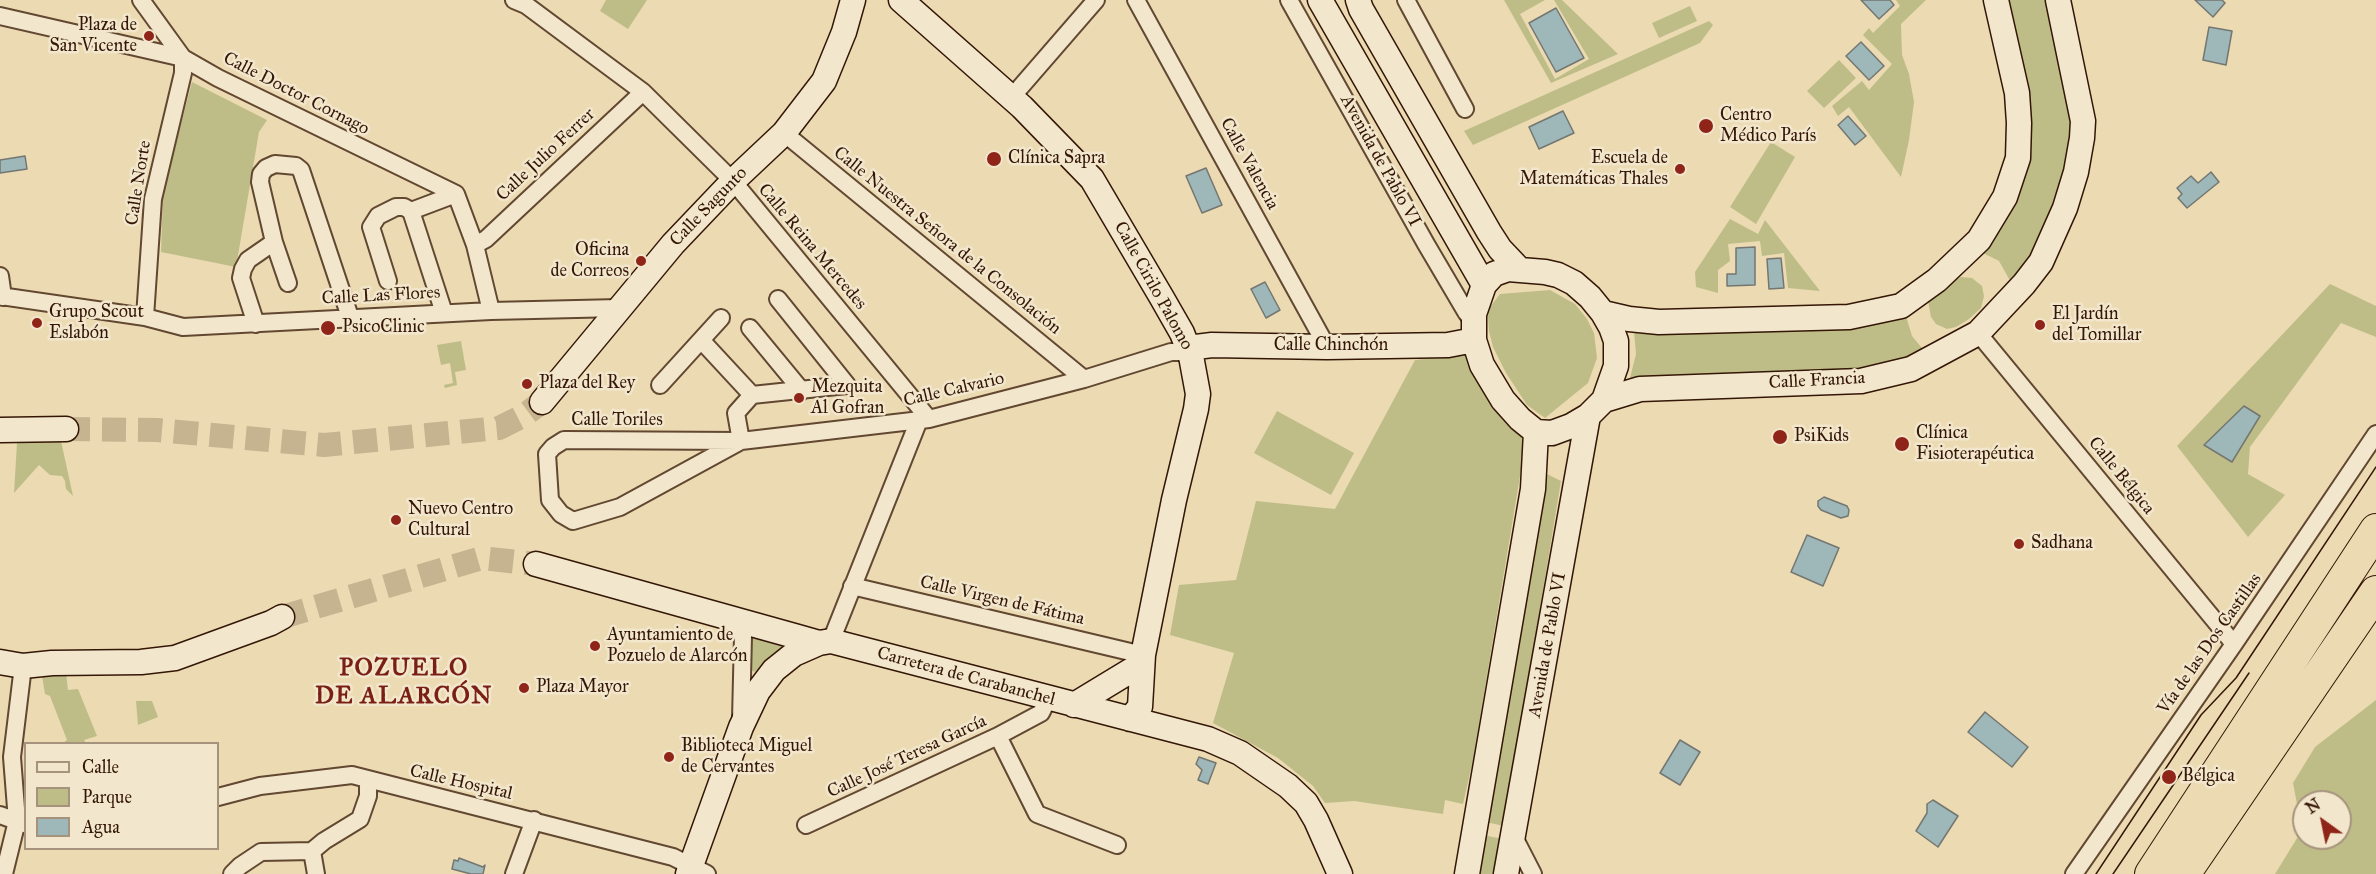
<!DOCTYPE html>
<html>
<head>
<meta charset="utf-8">
<style>
  body { margin:0 }
  #map { position:relative; width:2376px; height:874px; overflow:hidden; background:#ebdab2; font-family:"IM FELL Great Primer",serif }
  canvas { display:block }
  .legend { position:absolute; left:24px; top:742px; width:195px; height:108px; box-sizing:border-box; background:#f2e7cd; border:2px solid #a6937d; margin:0; padding:8px 10px; list-style:none; font-size:18px; color:#341606 }
  .legend li { display:flex; align-items:center; gap:12px; height:30px }
  .legend b { width:30px; border:2px solid #a6937d }
  .north { position:absolute; left:2292px; top:790px; width:60px; height:60px; box-sizing:border-box; background:#f2e7cd; border:2px solid #a6937d; border-radius:50%; rotate:327deg; font-size:16px; font-weight:700; line-height:24px; text-align:center; color:#341606 }
  .north::after { content:''; display:block; margin:auto; width:21px; height:27px; background:#8f2418; clip-path:polygon(50% 0,100% 100%,50% 72%,0 100%) }
</style>
</head>
<body>
<div id="map">
<canvas width="2376" height="874"></canvas>
<ul class="legend">
<li><b style="height:8px;background:#f2e7cd"></b>Calle</li>
<li><b style="height:16px;background:#bebd87"></b>Parque</li>
<li><b style="height:16px;background:#9eb7b8"></b>Agua</li>
</ul>
<div class="north">N</div>
</div>
<script>
const ctx = document.querySelector('canvas').getContext('2d');
ctx.lineJoin = 'round';
function paint(path, color) { ctx.fillStyle = color; ctx.fill(path, 'evenodd'); }
const poly = rows => new Path2D(rows.map(r => 'M' + r).join(''));
function stroke(path, color, width, dash) { ctx.strokeStyle = color; ctx.lineWidth = width; ctx.lineCap = dash ? 'butt' : 'round'; ctx.setLineDash(dash || []); ctx.stroke(path); }
function label(font, color, halo, rows, align = 'center') {
  ctx.font = font + ' "IM FELL Great Primer",serif'; ctx.lineWidth = 5; ctx.setLineDash([]); ctx.textBaseline = 'middle'; ctx.strokeStyle = halo; ctx.fillStyle = color; for (const [text, x, y, turn = 0] of rows) {
    ctx.save(); ctx.translate(x, y); ctx.rotate((+turn || 0) * Math.PI / 180); ctx.textAlign = isNaN(turn) ? turn : align; if (halo) ctx.strokeText(text, 0, 0); ctx.fillText(text, 0, 0); ctx.restore();
  }
}
const green = poly([
  [606,0,647,0,628,29,600,11],
  [1504,0,1545,0,1520,14,1555,79,1589,59,1554,0,1562,0,1618,54,1551,83],
  [1896,0,1926,0,1901,24,1902,55,1909,74,1914,102,1909,140,1901,177,1849,107,1838,116,1832,106,1862,81,1869,90,1892,64,1863,35,1869,28,1873,33,1900,6],
  [2006,0,2050,0,2073,128,2066,176,2038,252,2013,286,1999,261,1983,253,2017,198],
  [1690,6,1697,21,1659,38,1652,23],
  [1709,21,1713,25,1700,43,1473,145,1464,131],
  [1839,60,1856,78,1824,108,1807,91],
  [192,82,267,120,259,132,236,267,161,252,163,192],
  [1771,142,1795,157,1756,224,1730,207],
  [1730,219,1758,234,1765,220,1820,291,1788,288,1784,253,1762,256,1760,241,1728,244,1730,261,1718,270,1718,293,1696,287,1695,272],
  [1961,277,1972,278,1982,286,1984,296,1981,308,1969,319,1956,327,1947,329,1936,324,1931,317,1928,301,1950,283],
  [2330,284,2376,306,2376,337,2341,323,2250,447,2248,474,2285,495,2248,537,2177,446],
  [1550,290,1575,304,1587,319,1594,333,1597,358,1588,383,1545,418,1527,405,1506,373,1493,347,1489,331,1488,316,1490,307,1500,294],
  [1905,313,1912,336,1926,353,1902,363,1848,373,1629,382,1636,354,1634,331],
  [461,341,466,370,455,372,457,385,445,388,444,385,453,383,450,363,441,365,437,345],
  [1472,353,1520,429,1524,452,1473,760,1463,804,1445,800,1443,814,1354,801,1325,803,1313,786,1278,758,1213,723,1234,653,1170,635,1179,585,1236,580,1256,501,1335,509,1415,360],
  [1277,411,1354,453,1331,495,1254,453],
  [61,441,73,496,66,489,65,481,62,476,50,475,39,465,14,493,17,443],
  [1545,473,1561,481,1504,826,1486,822],
  [755,634,780,641,782,648,755,672,749,669,749,638],
  [66,672,68,690,78,689,97,736,84,740,86,743,63,743,67,740,50,696,45,694,42,676],
  [2376,700,2376,874,2275,874,2302,830,2293,783,2315,747],
  [2304,802,2340,802,2340,838,2304,838],
  [136,701,152,701,158,717,138,725],
  [1483,835,1503,839,1495,874,1477,874]
]);
const water = poly([
  [1861,0,1890,0,1894,5,1879,19,1861,0],
  [2195,0,2222,0,2225,3,2213,17,2195,0],
  [1556,8,1584,58,1556,72,1529,23,1556,8],
  [2209,27,2232,31,2226,65,2203,60,2209,27],
  [1861,42,1884,66,1869,80,1846,56,1861,42],
  [1563,111,1574,133,1539,149,1529,127,1563,111],
  [1848,116,1866,136,1855,145,1838,125,1848,116],
  [25,156,27,169,0,173,0,160,25,156],
  [1206,168,1222,205,1202,213,1186,176,1206,168],
  [2211,172,2219,182,2187,208,2178,198,2182,194,2177,188,2191,176,2198,183,2211,172],
  [1755,247,1755,285,1727,286,1727,274,1736,274,1736,248,1755,247],
  [1781,258,1784,288,1769,289,1767,259,1781,258],
  [1265,282,1280,310,1266,318,1251,289,1265,282],
  [2244,406,2260,416,2232,462,2204,445,2244,406],
  [1824,497,1847,506,1849,510,1848,516,1841,518,1821,510,1818,506,1818,501,1824,497],
  [1807,535,1839,548,1823,586,1791,572,1807,535],
  [1985,712,2028,747,2012,767,1968,732,1985,712],
  [1680,740,1700,752,1680,785,1660,773,1680,740],
  [1199,757,1216,763,1208,784,1198,780,1202,770,1196,764,1199,757],
  [1933,800,1958,816,1938,847,1916,831,1927,813,1927,804,1933,800],
  [459,858,483,867,485,865,483,874,471,874,452,869,454,860,458,861,459,858]
]);
const secondaryTunnel = poly([
  [66,429,157,430,324,445,499,428,523,416,542,402],
  [282,617,482,558,536,564]
]);
const street = poly([
  [141,0,183,58,218,78,456,194,475,245,491,311],
  [514,0,526,5,643,92,733,181,929,419],
  [1136,0,1327,347],
  [1289,0,1426,244,1466,312,1473,321],
  [1406,0,1465,109],
  [0,16,183,58],
  [1011,98,1096,0],
  [784,133,1084,379],
  [411,211,456,194],
  [274,242,288,283],
  [475,245,486,239,643,92],
  [0,276,3,297],
  [388,281,371,227,378,216,396,207,404,207,411,211,444,313],
  [0,296,145,317,183,327,491,311,619,308],
  [145,317,153,199,183,73,183,58],
  [256,324,241,278,243,269,248,260,274,242,260,182,261,174,266,168,275,164,296,166,301,170,350,317],
  [750,328,802,391],
  [1978,333,2234,644],
  [701,340,752,395],
  [660,385,721,318],
  [741,441,620,507,573,521,561,514,550,500,547,454,553,447,564,440,741,441,929,419,1084,379,1171,352,1181,352,1192,358],
  [741,441,736,413,752,395,847,385,778,299],
  [852,586,1143,655],
  [733,620,743,636,741,719],
  [831,641,919,420],
  [998,736,1037,814,1117,845],
  [218,797,260,786,352,775,673,857,707,874],
  [0,815,25,824],
  [806,825,998,736,1041,713,1048,699],
  [1514,837,1533,874],
  [312,851,316,874],
  [4,874,17,821,12,757,23,666],
  [232,874,240,866,261,852,312,851,324,841,360,819,368,796,368,780],
  [514,874,534,820],
  [2074,874,2234,644,2376,434]
]);
const secondary = poly([
  [901,0,1022,107,1092,179,1162,298,1182,333,1191,356,1198,394,1196,409,1174,500,1143,655,1140,707,1130,719],
  [1320,0,1484,285],
  [1358,0,1361,9,1489,232,1500,249,1518,268],
  [1508,269,1545,272,1558,275,1574,283,1590,297,1603,313,1611,327,1616,341,1616,366,1604,400,1588,416,1571,426,1552,433,1536,432,1520,419,1503,400,1482,365,1474,340,1474,314,1484,285,1494,274,1508,269],
  [1603,313,1629,319,1659,322,1849,317,1901,306,1937,280,1979,240,2005,197,2018,158,2019,123,2017,93,1996,0],
  [1188,348,1212,345,1327,347,1448,345,1474,340],
  [1604,400,1640,389,1861,381,1911,369,1978,333,2024,284,2041,262,2065,208,2076,172,2082,138,2083,121,2058,0],
  [542,402,673,244,733,181,784,133,824,81,844,32,853,0],
  [0,430,66,429],
  [536,564,798,637,819,643,831,641,1208,739,1240,753,1288,786,1306,803,1316,820,1340,874],
  [0,662,23,666,52,663,141,662,175,658,271,623,282,617],
  [1074,705,1135,668],
  [688,874,741,727,758,691,774,670,794,654,819,643],
  [1467,874,1533,489,1536,432],
  [1506,874,1588,416]
]);
const highway = poly([
  [2151,874,2376,530],
  [2184,874,2376,592]
]);
const tram = poly([
  [2096,874,2201,715,2236,678,2376,467],
  [2113,874,2249,673]
]);
const markers = [
  [149,36,6,"#8f2418"],
  [1706,126,8,"#8f2418"],
  [994,159,8,"#8f2418"],
  [1680,169,6,"#8f2418"],
  [641,261,6,"#8f2418"],
  [37,323,6,"#8f2418"],
  [2040,325,6,"#8f2418"],
  [328,328,8,"#8f2418"],
  [527,384,6,"#8f2418"],
  [799,398,6,"#8f2418"],
  [1780,437,8,"#8f2418"],
  [1902,444,8,"#8f2418"],
  [396,520,6,"#8f2418"],
  [2019,544,6,"#8f2418"],
  [595,646,6,"#8f2418"],
  [524,688,6,"#8f2418"],
  [669,757,6,"#8f2418"],
  [2169,777,8,"#8f2418"]
];
const poiNames = [
  ["Plaza de",137,26,"right"],
  ["San Vicente",137,47,"right"],
  ["Centro",1720,116],
  ["Médico París",1720,137],
  ["Clínica Sapra",1008,159],
  ["Escuela de",1668,159,"right"],
  ["Matemáticas Thales",1668,180,"right"],
  ["Oficina",629,251,"right"],
  ["de Correos",629,272,"right"],
  ["Grupo Scout",49,313],
  ["Eslabón",49,334],
  ["El Jardín",2052,315],
  ["del Tomillar",2052,336],
  ["PsicoClinic",342,328],
  ["Plaza del Rey",539,384],
  ["Mezquita",811,388],
  ["Al Gofran",811,409],
  ["Clínica",1916,434],
  ["Fisioterapéutica",1916,455],
  ["PsiKids",1794,437],
  ["Nuevo Centro",408,510],
  ["Cultural",408,531],
  ["Sadhana",2031,544],
  ["Ayuntamiento de",607,636],
  ["Pozuelo de Alarcón",607,657],
  ["Plaza Mayor",536,688],
  ["Biblioteca Miguel",681,747],
  ["de Cervantes",681,768],
  ["Bélgica",2182,777]
];
const streetNames = [
  ["Calle Doctor Cornago",296,94,27],
  ["Calle Julio Ferrer",546,155,-43],
  ["Avenida de Pablo VI",1380,161,61],
  ["Calle Valencia",1249,164,61],
  ["Calle Norte",139,183,-81],
  ["Calle Sagunto",709,207,-46],
  ["Calle Nuestra Señora de la Consolación",947,241,39],
  ["Calle Reina Mercedes",812,247,50],
  ["Calle Cirilo Palomo",1153,286,61],
  ["Calle Las Flores",381,296,-3],
  ["Calle Chinchón",1331,346],
  ["Calle Francia",1817,381,-3],
  ["Calle Calvario",954,390,-13],
  ["Calle Toriles",617,421],
  ["Calle Bélgica",2121,476,51],
  ["Calle Virgen de Fátima",1002,601,13],
  ["Vía de las Dos Castillas",2210,644,-55],
  ["Avenida de Pablo VI",1548,645,-80],
  ["Carretera de Carabanchel",966,677,15],
  ["Calle José Teresa García",907,757,-25],
  ["Calle Hospital",461,783,13]
];
const districtNames = [
  ["POZUELO",404,669],
  ["DE ALARCÓN",404,697]
];
paint(green, '#bebd87');
paint(water, '#9eb7b8');
stroke(water, '#747771', 1.5);
stroke(secondaryTunnel, '#c6b390', 24, [24, 12]);
stroke(street, '#624731', 20);
stroke(secondary, '#341606', 27);
stroke(highway, '#341606', 34);
stroke(street, '#f2e7cd', 16);
stroke(secondary, '#f2e7cd', 24);
stroke(highway, '#ebdab2', 32);
stroke(tram, '#341606', 1.5);
for (const [x, y, r, color] of markers) { const dot = new Path2D(); dot.arc(x, y, r, 0, 2 * Math.PI); ctx.fillStyle = color; ctx.fill(dot); stroke(dot, '#f2e7cd', 2); }
label('18px', '#341606', '#f2e7cd', poiNames, 'left');
label('18px', '#341606', '#f2e7cd', streetNames);
ctx.letterSpacing = '1.5px';
label('bold 24px', '#7a1f14', '#f2e7cd', districtNames);
ctx.letterSpacing = '0px';
</script>
</body>
</html>
